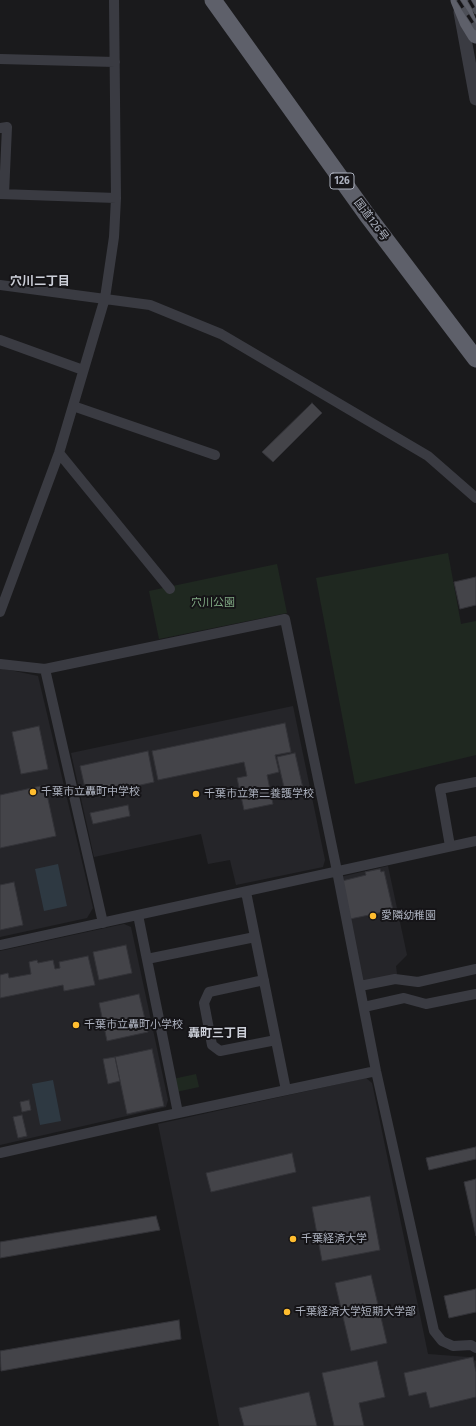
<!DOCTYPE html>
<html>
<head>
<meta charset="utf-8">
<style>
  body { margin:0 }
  canvas { display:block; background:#1a1a1c }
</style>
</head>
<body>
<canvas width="476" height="1426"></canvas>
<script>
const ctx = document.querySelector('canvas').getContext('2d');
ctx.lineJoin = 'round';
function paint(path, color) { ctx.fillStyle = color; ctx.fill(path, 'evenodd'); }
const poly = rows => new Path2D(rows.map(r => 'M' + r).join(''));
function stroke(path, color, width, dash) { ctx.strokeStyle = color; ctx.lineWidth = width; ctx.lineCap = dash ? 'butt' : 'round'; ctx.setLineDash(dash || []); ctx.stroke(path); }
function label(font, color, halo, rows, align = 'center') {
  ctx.font = font + ' "Fira Sans","Noto Sans JP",sans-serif'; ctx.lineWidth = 4; ctx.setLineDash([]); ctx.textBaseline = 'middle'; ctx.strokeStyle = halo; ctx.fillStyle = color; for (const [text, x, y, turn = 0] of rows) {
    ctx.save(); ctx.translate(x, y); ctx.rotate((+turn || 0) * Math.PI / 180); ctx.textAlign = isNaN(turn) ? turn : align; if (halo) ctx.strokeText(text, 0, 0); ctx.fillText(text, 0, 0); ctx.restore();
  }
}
const built = poly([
  [0,668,38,676,93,908,87,918,0,937],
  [293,706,325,860,323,867,236,885,230,860,208,864,201,834,94,857,71,753],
  [388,866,407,955,396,966,397,974,360,982,340,877],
  [124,924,131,927,168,1100,166,1107,0,1145,0,951],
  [366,1078,372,1083,428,1354,468,1357,476,1361,476,1426,219,1426,158,1124]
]);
const green = poly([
  [448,553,461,624,476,621,476,755,355,784,316,578],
  [277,564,287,613,159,639,149,591],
  [196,1074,199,1087,176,1092,173,1079]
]);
const water = poly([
  [58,864,67,906,44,911,35,869],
  [53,1080,61,1121,40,1125,32,1084]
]);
const building = poly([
  [312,403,322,413,273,462,262,452,312,403],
  [476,577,476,605,460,609,454,582,476,577],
  [285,723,291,752,275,755,279,772,267,775,273,804,244,810,237,778,247,776,244,762,158,780,152,751,285,723],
  [39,726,48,769,21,774,12,732,39,726],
  [148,751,154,782,87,797,80,766,148,751],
  [295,753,304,793,286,796,277,757,295,753],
  [45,785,56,836,0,848,0,795,45,785],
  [128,805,130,816,93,824,90,813,128,805],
  [380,869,381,872,384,871,393,910,350,919,342,881,366,875,365,872,380,869],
  [14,882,23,925,0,930,0,885,14,882],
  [126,945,132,973,99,980,93,952,126,945],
  [88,956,95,985,64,991,63,985,0,998,0,975,8,973,9,978,31,974,29,962,37,960,38,963,53,960,55,969,60,968,59,962,88,956],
  [139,994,148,1032,107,1041,99,1003,139,994],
  [152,1049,164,1106,127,1114,115,1057,152,1049],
  [115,1057,120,1081,108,1084,103,1059,115,1057],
  [29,1100,31,1110,22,1112,20,1102,29,1100],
  [22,1115,27,1136,18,1138,13,1117,22,1115],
  [476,1147,476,1159,429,1170,426,1158,476,1147],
  [292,1153,296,1172,211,1192,206,1173,292,1153],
  [476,1179,476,1236,464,1182,476,1179],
  [370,1196,380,1250,322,1261,312,1207,370,1196],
  [156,1216,160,1230,0,1258,0,1242,156,1216],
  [371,1275,387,1343,351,1351,335,1283,371,1275],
  [476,1289,476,1312,449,1318,444,1296,476,1289],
  [179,1320,181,1339,1,1371,0,1351,179,1320],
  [473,1357,476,1372,476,1397,430,1408,426,1392,409,1396,404,1373,473,1357],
  [377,1361,385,1397,359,1403,364,1426,334,1426,322,1373,377,1361],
  [309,1392,317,1426,244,1426,239,1408,309,1392]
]);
const minor = poly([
  [0,59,115,62],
  [0,128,7,127,4,194],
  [0,194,116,198],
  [0,285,150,305,221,334,428,456,476,498],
  [0,340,83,370],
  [73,406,215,455],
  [59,453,170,589],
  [0,612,59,453,105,298,114,237,116,198,114,0],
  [0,664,45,669,285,619,337,871,376,1071,434,1331,442,1341,453,1346,471,1345,476,1348],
  [45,669,103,923],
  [450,846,440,789,476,782],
  [246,892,286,1090],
  [138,915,178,1113],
  [0,945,476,841],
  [147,959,255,937],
  [264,980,209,992,204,1003,212,1045,220,1051,276,1040],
  [360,986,395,979,418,982,476,969],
  [364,1007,404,998,426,1004,476,994],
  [0,1153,150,1119,376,1071]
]);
const tertiary = poly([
  [460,12,476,99]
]);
const trunk = poly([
  [213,0,367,215,476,359],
  [459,0,468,22,476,35],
  [472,0,476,3]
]);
const rail = poly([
  [458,0,476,28],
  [469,0,476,12]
]);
const markers = [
  [33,792,4,"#ffbd2f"],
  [196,794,4,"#ffbd2f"],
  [373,916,4,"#ffbd2f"],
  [76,1025,4,"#ffbd2f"],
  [293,1239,4,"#ffbd2f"],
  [287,1312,4,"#ffbd2f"]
];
const shields = [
  [342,181,24]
];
const shieldNames = [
  ["126",342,181]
];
const streetNames = [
  ["国道126号",371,220,53]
];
const parkNames = [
  ["穴川公園",213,603]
];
const poiNames = [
  ["千葉市立轟町中学校",41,792],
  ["千葉市立第二養護学校",204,794],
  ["愛隣幼稚園",381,916],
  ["千葉市立轟町小学校",84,1025],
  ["千葉経済大学",301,1239],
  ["千葉経済大学短期大学部",295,1312]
];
const neighbourhoodNames = [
  ["穴川二丁目",40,282],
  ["轟町三丁目",218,1034]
];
paint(built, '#252529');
paint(green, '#1f2820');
paint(water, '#2e3942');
paint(building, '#444449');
stroke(building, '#333338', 1);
stroke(minor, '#3a3b42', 10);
stroke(tertiary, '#3a3b42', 13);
stroke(trunk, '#5e606a', 17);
stroke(rail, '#4d4f57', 4.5);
stroke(rail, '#151417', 3, [9]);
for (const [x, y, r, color] of markers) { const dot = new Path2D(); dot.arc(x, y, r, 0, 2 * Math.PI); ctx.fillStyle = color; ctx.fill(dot); stroke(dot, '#151417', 1.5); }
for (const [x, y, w] of shields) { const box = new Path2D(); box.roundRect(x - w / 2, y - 8, w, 16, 3); ctx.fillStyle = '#151417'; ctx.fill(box); stroke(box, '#abb0bd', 1); }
label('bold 10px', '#abb0bd', null, shieldNames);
label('11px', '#abb0bd', '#151417', streetNames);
label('11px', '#80a984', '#151417', parkNames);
label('11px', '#abb0bd', '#151417', poiNames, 'left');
label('bold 12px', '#cccfd8', '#151417', neighbourhoodNames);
</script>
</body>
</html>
